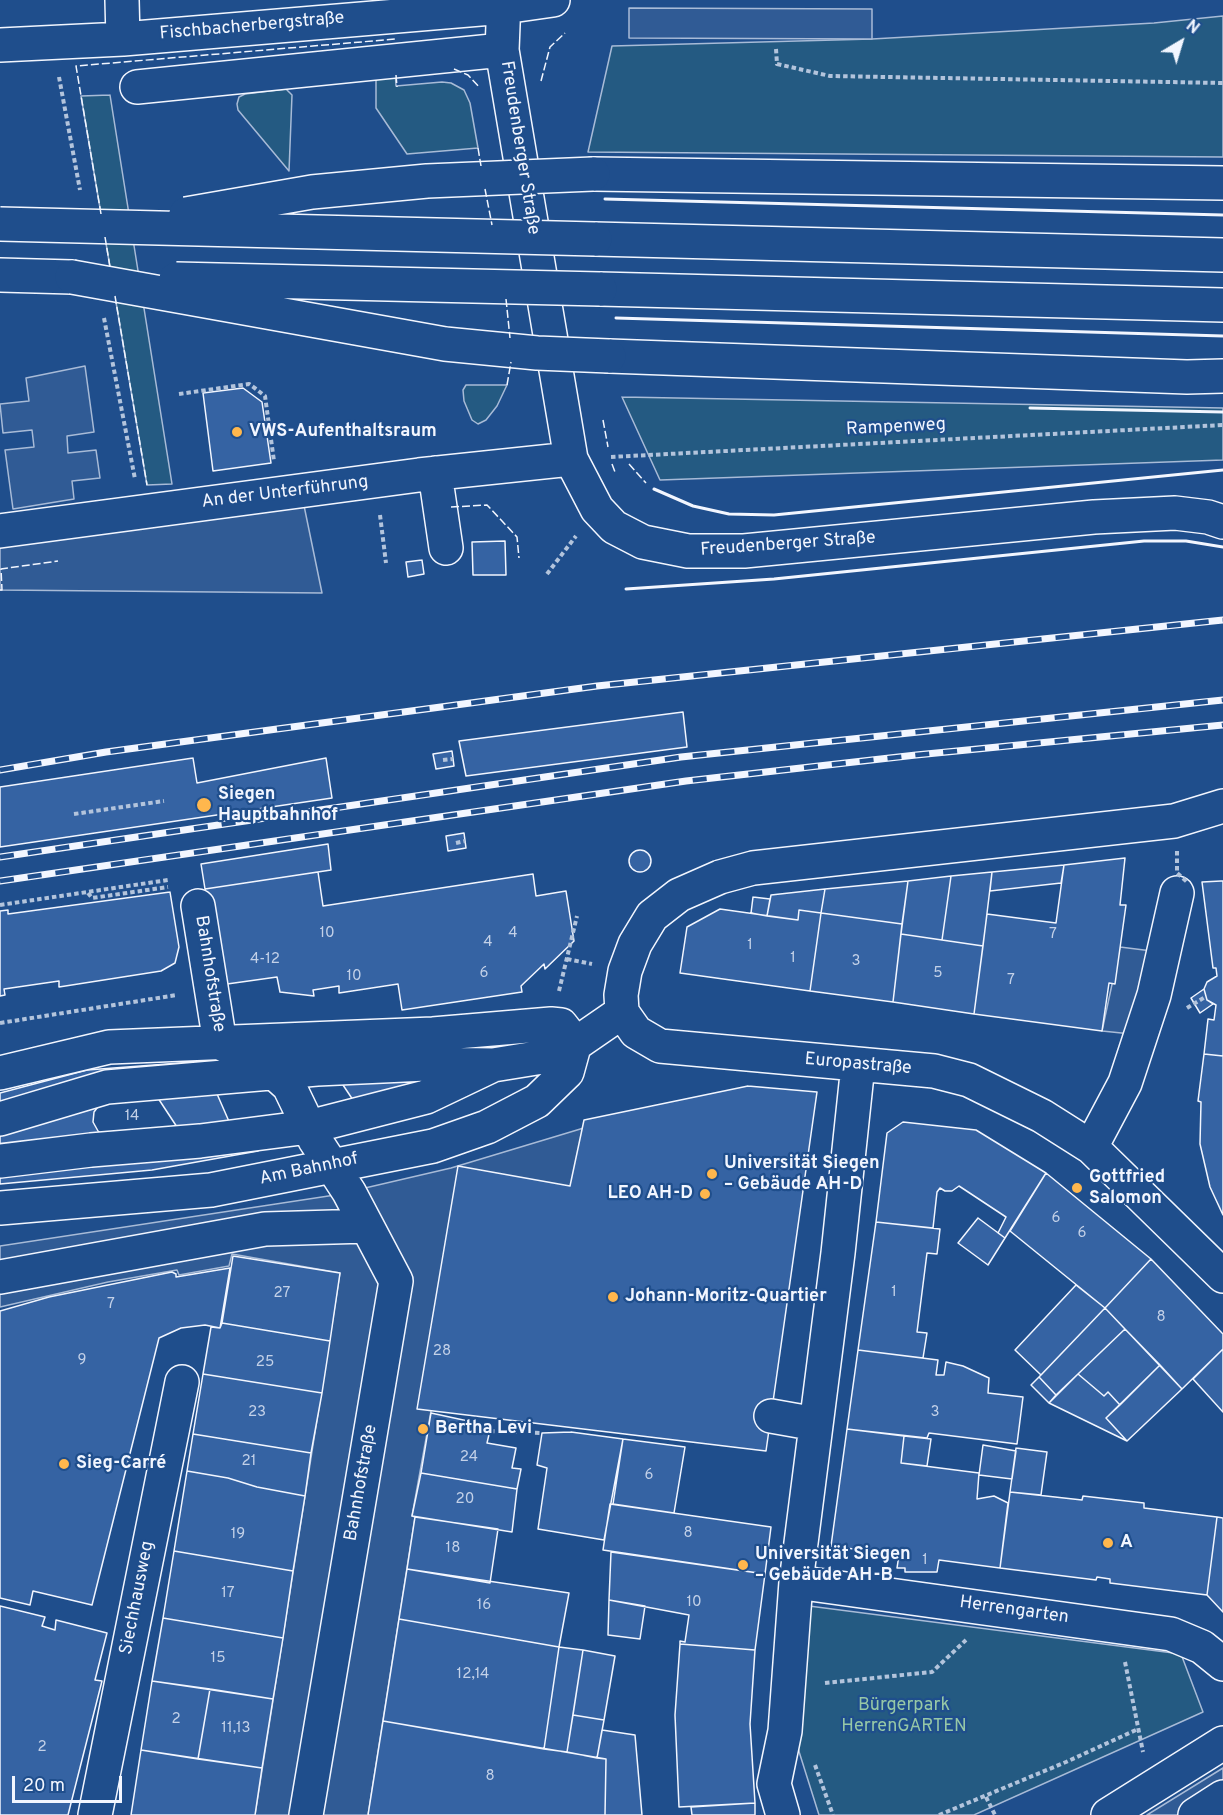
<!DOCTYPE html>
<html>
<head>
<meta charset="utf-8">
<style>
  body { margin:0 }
  #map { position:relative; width:1223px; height:1815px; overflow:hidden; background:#1f4e8c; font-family:Overpass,sans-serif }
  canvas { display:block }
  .north { position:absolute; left:1151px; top:12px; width:60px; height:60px; -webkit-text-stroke:4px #1f4e8c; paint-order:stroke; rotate:38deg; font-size:16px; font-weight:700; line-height:24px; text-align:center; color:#f2f6ff }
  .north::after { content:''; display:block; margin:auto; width:21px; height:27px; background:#f2f6ff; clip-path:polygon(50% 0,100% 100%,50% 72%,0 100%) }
  .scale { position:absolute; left:12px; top:1776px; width:110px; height:27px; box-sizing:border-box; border:3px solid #f2f6ff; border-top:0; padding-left:8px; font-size:18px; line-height:21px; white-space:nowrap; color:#f2f6ff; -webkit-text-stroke:4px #1f4e8c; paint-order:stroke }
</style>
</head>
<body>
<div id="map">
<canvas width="1223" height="1815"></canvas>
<div class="north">N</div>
<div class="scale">20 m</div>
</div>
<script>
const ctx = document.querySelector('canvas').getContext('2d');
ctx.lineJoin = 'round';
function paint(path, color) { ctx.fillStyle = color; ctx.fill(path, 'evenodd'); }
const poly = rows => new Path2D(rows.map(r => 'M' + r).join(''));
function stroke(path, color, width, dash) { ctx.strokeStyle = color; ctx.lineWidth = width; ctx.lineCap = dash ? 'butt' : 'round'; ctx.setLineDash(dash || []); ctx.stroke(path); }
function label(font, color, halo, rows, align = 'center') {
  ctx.font = font + ' Overpass,sans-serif'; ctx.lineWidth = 4.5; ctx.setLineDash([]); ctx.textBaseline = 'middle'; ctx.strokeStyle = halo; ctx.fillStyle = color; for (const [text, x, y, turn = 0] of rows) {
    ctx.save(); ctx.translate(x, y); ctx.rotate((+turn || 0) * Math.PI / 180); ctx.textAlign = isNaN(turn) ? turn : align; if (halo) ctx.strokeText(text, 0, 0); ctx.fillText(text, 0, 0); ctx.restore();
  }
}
const green = poly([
  [1223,16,1223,157,588,152,612,46,872,39,1154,23,1223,16],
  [395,69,396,86,442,82,451,83,464,90,470,103,478,148,407,154,376,108,376,81,378,77,395,69],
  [286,89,292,95,289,171,238,110,237,104,239,97,245,94,286,89],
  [110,95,172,484,147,485,81,96,110,95],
  [466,385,507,385,497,406,486,420,478,424,472,420,464,401,463,390,466,385],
  [622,397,1223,408,1223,460,660,480,622,397],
  [809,1606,1181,1654,1203,1712,974,1815,819,1815,796,1742,809,1606]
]);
const parking = poly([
  [629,8,872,9,872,39,629,38,629,8],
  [85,366,94,432,67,436,68,453,96,450,100,478,72,481,74,499,13,509,5,450,34,447,32,430,3,433,0,404,29,401,26,378,85,366],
  [301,491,322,593,0,590,0,531,301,491],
  [1120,947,1152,951,1141,1035,1102,1031,1120,947],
  [587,1127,573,1204,470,1196,412,1516,415,1517,368,1815,255,1815,340,1273,232,1254,229,1266,179,1275,177,1270,108,1282,0,1307,0,1246,335,1195,451,1168,587,1127],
  [1223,1768,1223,1800,1200,1815,1147,1815,1223,1768]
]);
const building = poly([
  [243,388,262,402,271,463,213,471,203,393,243,388],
  [505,541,506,575,473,575,472,542,505,541],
  [422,560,424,574,408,577,406,562,422,560],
  [683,712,687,747,466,776,459,741,683,712],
  [452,751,454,766,436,769,433,754,452,751],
  [193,758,197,783,326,758,332,798,0,847,0,787,193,758],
  [464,833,466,848,448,851,446,836,464,833],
  [328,844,331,870,205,889,201,864,328,844],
  '629 861a11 11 0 1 1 22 0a11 11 0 1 1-22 0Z',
  [1125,858,1120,905,1126,905,1115,984,1109,983,1102,1031,974,1014,987,914,1056,923,1064,865,1125,858],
  [1064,865,1061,883,990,891,992,872,1064,865],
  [318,872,323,906,533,874,536,896,566,891,574,941,545,969,544,964,521,986,522,992,402,1010,398,984,339,993,339,986,313,990,314,996,280,992,277,977,220,985,205,889,318,872],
  [992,872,983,946,942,940,951,876,992,872],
  [951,876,942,940,901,934,908,881,951,876],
  [908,881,902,924,821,913,825,889,908,881],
  [1221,881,1223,881,1223,1056,1204,1054,1208,1019,1214,1020,1216,1005,1207,1000,1204,989,1207,982,1217,976,1216,968,1213,968,1202,882,1221,881],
  [825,889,821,913,799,910,798,920,767,916,771,895,825,889],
  [170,892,179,947,175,963,161,971,59,987,59,981,4,989,5,995,0,996,0,911,8,910,8,914,170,892],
  [753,897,770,899,767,916,751,913,753,897],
  [720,909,798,920,799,910,821,913,810,991,680,973,687,927,720,909],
  [821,913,902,924,893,1002,810,991,821,913],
  [901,934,983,946,974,1014,893,1002,901,934],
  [1204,989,1207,1000,1213,1004,1200,1013,1191,998,1204,989],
  [1204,1054,1223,1056,1223,1215,1210,1187,1200,1144,1201,1102,1198,1101,1204,1054],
  [207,1061,214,1087,231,1126,258,1151,152,1170,0,1184,0,1093,87,1070,207,1061],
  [339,1079,408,1080,410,1084,357,1106,339,1079],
  [748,1086,817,1092,766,1451,417,1409,458,1166,570,1186,584,1120,748,1086],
  [154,1092,177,1127,106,1137,98,1131,93,1122,94,1112,100,1104,154,1092],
  [903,1122,976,1130,1046,1173,1005,1238,998,1233,1006,1217,959,1186,952,1191,945,1191,940,1188,937,1192,933,1228,876,1222,887,1133,903,1122],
  [1046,1173,1151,1259,1105,1308,1010,1231,1046,1173],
  [978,1218,1005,1238,988,1265,958,1243,978,1218],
  [876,1222,940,1229,937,1254,927,1253,917,1332,927,1333,923,1358,858,1350,876,1222],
  [233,1256,340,1273,330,1341,222,1323,233,1256],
  [1151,1259,1223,1334,1223,1349,1182,1389,1105,1308,1151,1259],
  [230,1268,220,1328,205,1325,181,1328,159,1338,92,1605,33,1591,30,1605,0,1598,0,1311,49,1297,172,1272,176,1274,176,1277,230,1268],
  [1076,1285,1105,1308,1041,1375,1015,1350,1076,1285],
  [1105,1308,1125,1329,1056,1395,1039,1377,1105,1308],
  [222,1323,330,1341,322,1393,203,1374,211,1327,220,1328,222,1323],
  [1125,1329,1160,1365,1120,1405,1108,1392,1104,1396,1078,1374,1125,1329],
  [1223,1349,1223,1412,1193,1379,1223,1349],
  [858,1350,938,1360,936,1375,944,1375,946,1362,963,1366,989,1378,988,1393,1023,1397,1017,1444,929,1433,927,1438,847,1429,858,1350],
  [1160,1365,1182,1389,1127,1441,1106,1418,1160,1365],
  [203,1374,322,1393,311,1453,193,1434,203,1374],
  [1078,1374,1104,1396,1108,1392,1120,1405,1106,1418,1127,1441,1049,1403,1078,1374],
  [1039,1377,1056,1395,1049,1403,1031,1385,1039,1377],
  [431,1413,491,1426,487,1443,516,1448,512,1468,521,1469,517,1489,421,1473,431,1413],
  [847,1429,904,1436,901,1463,979,1473,977,1499,994,1496,1008,1503,1000,1568,939,1560,937,1572,905,1572,905,1568,897,1568,899,1555,831,1546,847,1429],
  [571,1432,623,1439,604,1540,538,1529,547,1468,537,1465,542,1433,571,1432],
  [193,1434,311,1453,305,1496,257,1487,228,1478,187,1471,193,1434],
  [904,1436,931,1439,927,1466,901,1463,904,1436],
  [623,1439,685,1447,674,1513,613,1504,623,1439],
  [983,1445,1016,1451,1012,1479,979,1475,983,1445],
  [1016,1448,1047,1452,1041,1495,1010,1492,1016,1448],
  [187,1471,228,1478,257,1487,305,1496,293,1571,174,1551,187,1471],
  [421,1473,517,1489,512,1532,412,1516,421,1473],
  [1010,1492,1082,1500,1083,1496,1144,1503,1144,1508,1217,1517,1207,1595,1110,1583,1110,1579,1097,1577,1096,1580,1000,1568,1010,1492],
  [610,1504,771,1527,765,1574,603,1550,610,1504],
  [415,1517,498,1529,490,1583,407,1569,415,1517],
  [1217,1517,1223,1518,1223,1612,1207,1595,1217,1517],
  [174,1551,293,1571,283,1638,163,1618,174,1551],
  [611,1552,765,1574,755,1650,680,1644,680,1641,685,1642,689,1615,609,1600,611,1552],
  [407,1569,569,1593,559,1647,399,1619,407,1569],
  [609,1600,645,1606,640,1639,608,1635,609,1600],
  [0,1606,45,1617,42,1626,55,1630,56,1620,107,1633,95,1680,102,1681,68,1815,0,1815,0,1606],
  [163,1618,283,1638,273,1699,152,1681,163,1618],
  [399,1619,559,1647,544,1749,383,1721,399,1619],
  [680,1644,755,1650,750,1724,755,1803,679,1807,675,1715,680,1644],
  [559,1647,583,1650,567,1752,544,1749,559,1647],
  [583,1650,615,1656,604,1720,573,1715,583,1650],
  [152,1681,210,1689,198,1759,141,1750,152,1681],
  [210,1689,273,1699,262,1768,198,1759,210,1689],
  [573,1715,604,1720,597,1758,567,1752,573,1715],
  [383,1721,606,1759,605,1815,368,1815,383,1721],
  [602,1730,635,1735,642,1815,605,1815,606,1759,597,1758,602,1730],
  [141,1750,262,1768,255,1815,131,1815,141,1750],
  [755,1803,755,1815,692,1815,691,1807,755,1803]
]);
const path = poly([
  [776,49,777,64,830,76,1223,83],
  [59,77,80,190],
  [104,318,135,479],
  [179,394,249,384,256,389,265,396,274,461],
  [611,457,1223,425],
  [380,515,386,563],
  [547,574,576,536],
  [443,760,453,759],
  [74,814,164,801],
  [456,843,465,841],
  [88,893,92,898,168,887],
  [0,905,168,880],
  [567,959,592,964],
  [559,991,577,916],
  [1187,1008,1205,997],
  [0,1023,177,995],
  [490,1431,542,1433],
  [1125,1662,1143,1752],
  [825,1683,932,1672,966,1640],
  [815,1765,833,1815],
  [986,1797,995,1815],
  [939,1815,1066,1762,1138,1729]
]);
const minor = poly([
  [122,0,123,39],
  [504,0,502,50,571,459,597,509,614,527,643,542,688,551,744,551,1094,517,1175,513,1208,517,1223,522],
  [0,45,123,39,504,7,553,0],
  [137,87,502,50],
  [435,473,446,548],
  [0,531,419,475,571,459],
  [198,906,220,1043],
  [622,1012,621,995,625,971,635,944,652,916,679,895,720,877,753,868,1174,821,1223,806],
  [622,1012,636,1032,660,1046,934,1071,969,1080,1042,1116,1091,1147,1223,1276],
  [220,1043,260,1060,289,1086,315,1140,349,1192,396,1281,306,1815],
  [493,1065,561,1054,622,1012],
  [0,1073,109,1047,433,1034,551,1024,561,1025,575,1043],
  [0,1119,107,1087,317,1069,426,1064,493,1065,426,1097,309,1127,200,1141,91,1150,0,1161],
  [1091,1147,1125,1083,1154,995,1177,893],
  [0,1208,211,1190,433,1146,487,1127,537,1101,567,1072,575,1043],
  [0,1277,265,1229,367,1226],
  [771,1416,816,1424],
  [796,1582,1171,1634,1202,1647,1223,1664],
  [95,1815,182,1382],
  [783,1815,774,1784,785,1731,796,1582,838,1253,858,1065],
  [1108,1815,1223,1743],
  [1195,1815,1223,1797]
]);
const highway = poly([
  [593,174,1223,183],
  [595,239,1223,255],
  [0,275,72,277],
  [600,289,1223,305],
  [609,356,1187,377,1223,376]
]);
const rail = poly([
  [0,770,106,752,597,686,1223,620],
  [0,857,681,757,1223,700],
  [0,881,686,781,916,755,1223,725]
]);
const pathBridge = poly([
  [1177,851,1177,873,1187,882]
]);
const highwayBridge = poly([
  [186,214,312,192,427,181,593,174],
  [0,224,595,239],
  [72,277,445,344,537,353,609,356],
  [176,279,600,289]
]);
const fence = poly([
  [454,69,468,75,480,88],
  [396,75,397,87],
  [541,81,550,47,565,33],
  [478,148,481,166],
  [485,189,492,225],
  [101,214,76,66,396,39],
  [105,237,110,267],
  [115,296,147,485],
  [506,299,510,338],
  [507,385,511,362],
  [603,420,608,447],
  [612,464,615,472],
  [629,464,646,483],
  [451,507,487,505,517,537,519,558],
  [0,590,2,590,1,569,58,561]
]);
const wall = poly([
  [605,199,1223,215],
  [616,318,1223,336],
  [1030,408,1223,412],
  [654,489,693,506,729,514,774,515,1223,470],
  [626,589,774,579,1144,541,1186,541,1223,547]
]);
const markers = [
  [237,432,6,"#ffb74d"],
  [204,805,8,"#ffb74d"],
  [712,1174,6,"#ffb74d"],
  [1077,1188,6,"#ffb74d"],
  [705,1194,6,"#ffb74d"],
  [613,1297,6,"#ffb74d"],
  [423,1429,6,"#ffb74d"],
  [64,1464,6,"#ffb74d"],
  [1108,1543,6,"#ffb74d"],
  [743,1565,6,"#ffb74d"]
];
const numberNames = [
  ["10",327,934],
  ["4",513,934],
  ["7",1053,935],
  ["4",488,943],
  ["1",750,946],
  ["1",793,959],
  ["4-12",265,960],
  ["3",856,962],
  ["6",484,974],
  ["5",938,974],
  ["10",354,977],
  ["7",1011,981],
  ["14",132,1117],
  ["6",1056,1219],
  ["6",1082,1234],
  ["1",894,1293],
  ["27",282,1294],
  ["7",111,1305],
  ["8",1161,1318],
  ["28",442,1352],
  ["9",82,1361],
  ["25",265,1363],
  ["23",257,1413],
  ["3",935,1413],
  ["24",469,1458],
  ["21",249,1462],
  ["6",649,1476],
  ["20",465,1500],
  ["8",688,1534],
  ["19",238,1535],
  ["18",453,1549],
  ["1",925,1561],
  ["17",228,1594],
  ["10",694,1603],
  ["16",484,1606],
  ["15",218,1659],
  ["12,14",473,1675],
  ["2",176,1720],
  ["11,13",236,1729],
  ["2",42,1748],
  ["8",490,1777]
];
const streetNames = [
  ["Fischbacherbergstraße",252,27,-5],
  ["Freudenberger Straße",519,148,81],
  ["Rampenweg",896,428,-3],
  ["An der Unterführung",285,493,-7],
  ["Freudenberger Straße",788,545,-4],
  ["Bahnhofstraße",209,974,81],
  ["Europastraße",858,1065,5],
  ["Am Bahnhof",309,1170,-12],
  ["Bahnhofstraße",362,1483,-80],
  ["Siechhausweg",138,1598,-79],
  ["Herrengarten",1014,1611,8]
];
const poiNames = [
  ["VWS-Aufenthaltsraum",249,432],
  ["Siegen",218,795],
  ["Hauptbahnhof",218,816],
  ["Universität Siegen",724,1164],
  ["– Gebäude AH-D",724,1185],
  ["Gottfried",1089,1178],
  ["Salomon",1089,1199],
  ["LEO AH-D",693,1194,"right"],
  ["Johann-Moritz-Quartier",625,1297],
  ["Bertha Levi",435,1429],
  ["Sieg-Carré",76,1464],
  ["A",1120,1543],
  ["Universität Siegen",755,1555],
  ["– Gebäude AH-B",755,1576]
];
const parkNames = [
  ["Bürgerpark",904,1706],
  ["HerrenGARTEN",904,1727]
];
paint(green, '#245a82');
stroke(green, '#a8bbd7', 1.5);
paint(parking, '#305b95');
stroke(parking, '#a8bbd7', 1.5);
paint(building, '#3563a3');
stroke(building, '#f2f6ff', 1.5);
stroke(minor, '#f2f6ff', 36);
stroke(highway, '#f2f6ff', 36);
stroke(path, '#b3c4dc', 4, [4.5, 3]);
stroke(minor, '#1f4e8c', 33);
stroke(highway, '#1f4e8c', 33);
stroke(rail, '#f2f6ff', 7);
stroke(rail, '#1f4e8c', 4.5, [14]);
stroke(highwayBridge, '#f2f6ff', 36, []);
stroke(pathBridge, '#b3c4dc', 4, [4.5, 3]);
stroke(highwayBridge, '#1f4e8c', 33);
stroke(fence, '#f2f6ff', 1.5, [8, 3]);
stroke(wall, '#f2f6ff', 3);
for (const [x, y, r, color] of markers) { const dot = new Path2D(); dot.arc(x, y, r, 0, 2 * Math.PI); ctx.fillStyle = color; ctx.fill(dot); stroke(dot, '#1f4e8c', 2); }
label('15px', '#c3d1e8', null, numberNames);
label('18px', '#f2f6ff', '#1f4e8c', streetNames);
label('bold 18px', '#f2f6ff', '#1f4e8c', poiNames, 'left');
label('18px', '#97c8a6', '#1f4e8c', parkNames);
</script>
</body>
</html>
